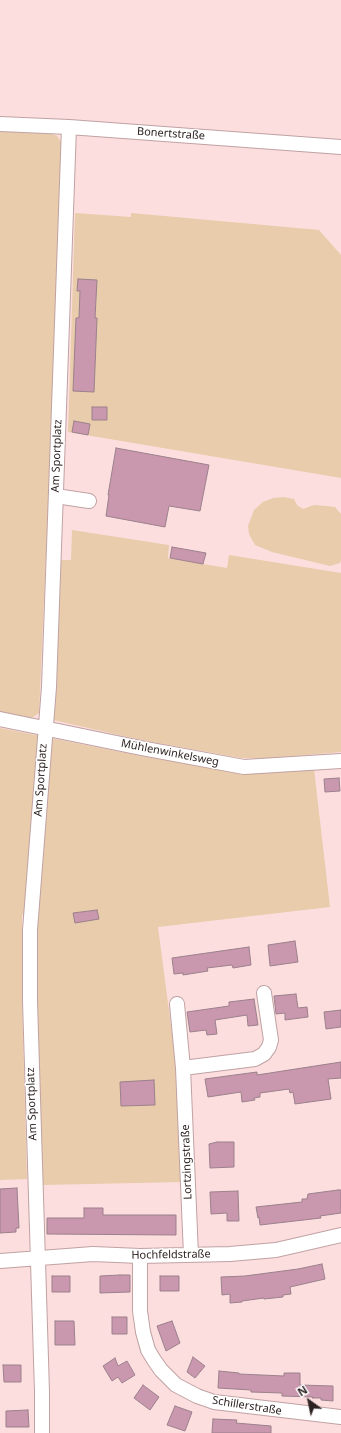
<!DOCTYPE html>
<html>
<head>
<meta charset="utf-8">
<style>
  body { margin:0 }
  #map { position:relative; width:341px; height:1433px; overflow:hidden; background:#fddede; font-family:"Noto Sans",sans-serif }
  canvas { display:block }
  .north { position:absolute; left:289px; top:1381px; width:40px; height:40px; -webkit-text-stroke:3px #fff; paint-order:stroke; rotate:327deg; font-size:11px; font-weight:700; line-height:16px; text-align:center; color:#2d2222 }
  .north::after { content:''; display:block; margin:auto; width:14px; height:18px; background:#2d2222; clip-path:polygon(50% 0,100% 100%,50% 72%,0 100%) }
</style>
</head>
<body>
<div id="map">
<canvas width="341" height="1433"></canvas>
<div class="north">N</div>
</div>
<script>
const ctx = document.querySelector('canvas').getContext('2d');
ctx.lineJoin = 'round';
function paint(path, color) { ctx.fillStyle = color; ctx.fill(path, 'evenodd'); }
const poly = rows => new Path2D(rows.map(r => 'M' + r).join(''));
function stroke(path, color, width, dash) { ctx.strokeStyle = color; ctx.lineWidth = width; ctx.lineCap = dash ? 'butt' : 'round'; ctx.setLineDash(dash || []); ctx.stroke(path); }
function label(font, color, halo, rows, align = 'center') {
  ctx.font = font + ' "Noto Sans",sans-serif'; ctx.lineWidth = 3; ctx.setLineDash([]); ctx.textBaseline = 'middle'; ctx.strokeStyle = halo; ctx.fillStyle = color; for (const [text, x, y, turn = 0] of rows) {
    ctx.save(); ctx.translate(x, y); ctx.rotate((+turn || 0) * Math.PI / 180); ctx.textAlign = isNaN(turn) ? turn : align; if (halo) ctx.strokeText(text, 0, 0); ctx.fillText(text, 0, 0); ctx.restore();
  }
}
const green = poly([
  [0,129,46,132,57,136,64,146,39,713,29,720,0,715],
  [75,213,131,217,131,213,319,230,341,255,341,478,68,432],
  [284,497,294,499,297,505,303,509,314,505,326,506,335,507,341,514,341,560,340,563,330,566,272,552,255,545,249,534,248,526,254,510,263,502,273,498],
  [72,530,169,545,168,558,227,568,229,555,341,573,341,752,271,758,241,758,141,740,53,720,59,560,71,560],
  [0,728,146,757,244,773,314,769,330,907,158,927,177,1072,183,1182,41,1185,35,913,22,915,22,1001,27,1179,0,1180]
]);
const building = poly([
  [78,279,97,280,95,318,97,318,94,392,73,391,76,318,79,318,80,291,77,291,78,279],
  [92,407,107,407,107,420,92,420,92,407],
  [74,421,90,424,88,435,72,432,74,421],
  [116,448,209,465,200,511,169,506,165,527,106,516,109,495,108,495,116,448],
  [172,547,206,553,203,564,170,558,172,547],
  [339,778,340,791,325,792,324,779,339,778],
  [97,910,99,919,75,923,73,913,97,910],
  [295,941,298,962,270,966,268,945,295,941],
  [249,947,251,965,233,968,232,965,207,968,208,971,183,975,183,973,174,974,172,958,249,947],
  [296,994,298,1008,307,1007,308,1017,285,1020,285,1013,276,1014,274,996,296,994],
  [254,999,258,1025,248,1026,247,1015,215,1020,217,1034,207,1035,206,1030,190,1032,187,1012,229,1006,229,1002,254,999],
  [341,1010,341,1027,326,1029,324,1012,341,1010],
  [341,1062,341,1078,328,1079,331,1099,295,1104,293,1092,290,1093,289,1089,260,1093,260,1097,254,1098,255,1100,242,1102,241,1092,208,1097,205,1079,257,1072,257,1075,341,1062],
  [154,1080,155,1105,121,1106,120,1082,154,1080],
  [217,1142,234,1142,234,1167,210,1168,209,1144,217,1142],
  [17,1188,19,1228,16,1228,16,1232,0,1233,0,1189,17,1188],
  [338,1190,341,1190,341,1213,320,1216,321,1218,260,1225,259,1217,258,1218,256,1207,302,1202,302,1199,307,1199,308,1194,338,1190],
  [238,1191,239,1221,227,1221,227,1213,211,1214,210,1192,238,1191],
  [84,1208,103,1208,103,1215,176,1215,176,1235,47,1234,47,1218,84,1218,84,1208],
  [322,1264,325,1279,290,1287,291,1294,283,1295,283,1297,264,1299,264,1298,242,1301,242,1302,230,1303,230,1294,222,1295,221,1277,245,1276,298,1269,322,1264],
  [120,1275,130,1275,130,1292,100,1293,100,1276,120,1275],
  [52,1276,70,1276,70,1292,52,1292,52,1276],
  [160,1276,179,1276,179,1291,160,1291,160,1276],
  [112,1317,127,1317,127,1334,112,1334,112,1317],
  [55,1321,74,1321,75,1345,55,1345,55,1321],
  [172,1321,180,1343,166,1351,157,1326,172,1321],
  [193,1357,205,1366,195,1378,187,1372,193,1357],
  [115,1358,118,1366,127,1361,135,1375,122,1383,118,1377,112,1381,103,1366,115,1358],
  [3,1365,21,1365,21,1382,4,1382,3,1365],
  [219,1371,239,1373,239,1374,284,1376,284,1373,300,1373,300,1385,333,1386,333,1401,321,1400,321,1398,312,1398,313,1397,282,1396,282,1393,251,1392,251,1390,218,1388,219,1371],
  [143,1385,159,1397,150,1410,134,1398,143,1385],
  [175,1406,192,1412,185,1431,167,1425,175,1406],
  [28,1410,29,1427,6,1427,6,1411,28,1410],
  [213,1419,237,1420,236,1423,271,1426,271,1433,212,1433,213,1419]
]);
const minor = poly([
  [0,124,69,127,341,147],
  [56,496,89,501],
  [0,719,141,748,244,767,341,761],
  [177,1004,183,1068,191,1255],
  [183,1068,255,1059,264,1054,269,1047,271,1040,264,993],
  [140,1256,140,1311,143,1332,148,1350,154,1360,161,1370,176,1385,197,1396,214,1402,341,1417],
  [0,1261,93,1254,140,1256,230,1254,276,1250,341,1235],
  [42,1433,42,1392,30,1001,30,930,49,687,69,127]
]);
const streetNames = [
  ["Bonertstraße",171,134,4],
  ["Am Sportplatz",57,456,-88],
  ["Mühlenwinkelsweg",170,753,11],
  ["Am Sportplatz",41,780,-86],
  ["Am Sportplatz",32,1104,-92],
  ["Lortzingstraße",187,1162,-92],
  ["Hochfeldstraße",171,1255,-1],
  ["Schillerstraße",247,1406,9]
];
paint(green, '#e8ccab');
paint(building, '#c997ae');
stroke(building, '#9b818c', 1);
stroke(minor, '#c0a2a3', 16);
stroke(minor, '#fff', 14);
label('11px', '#2d2222', '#fff', streetNames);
</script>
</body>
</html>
